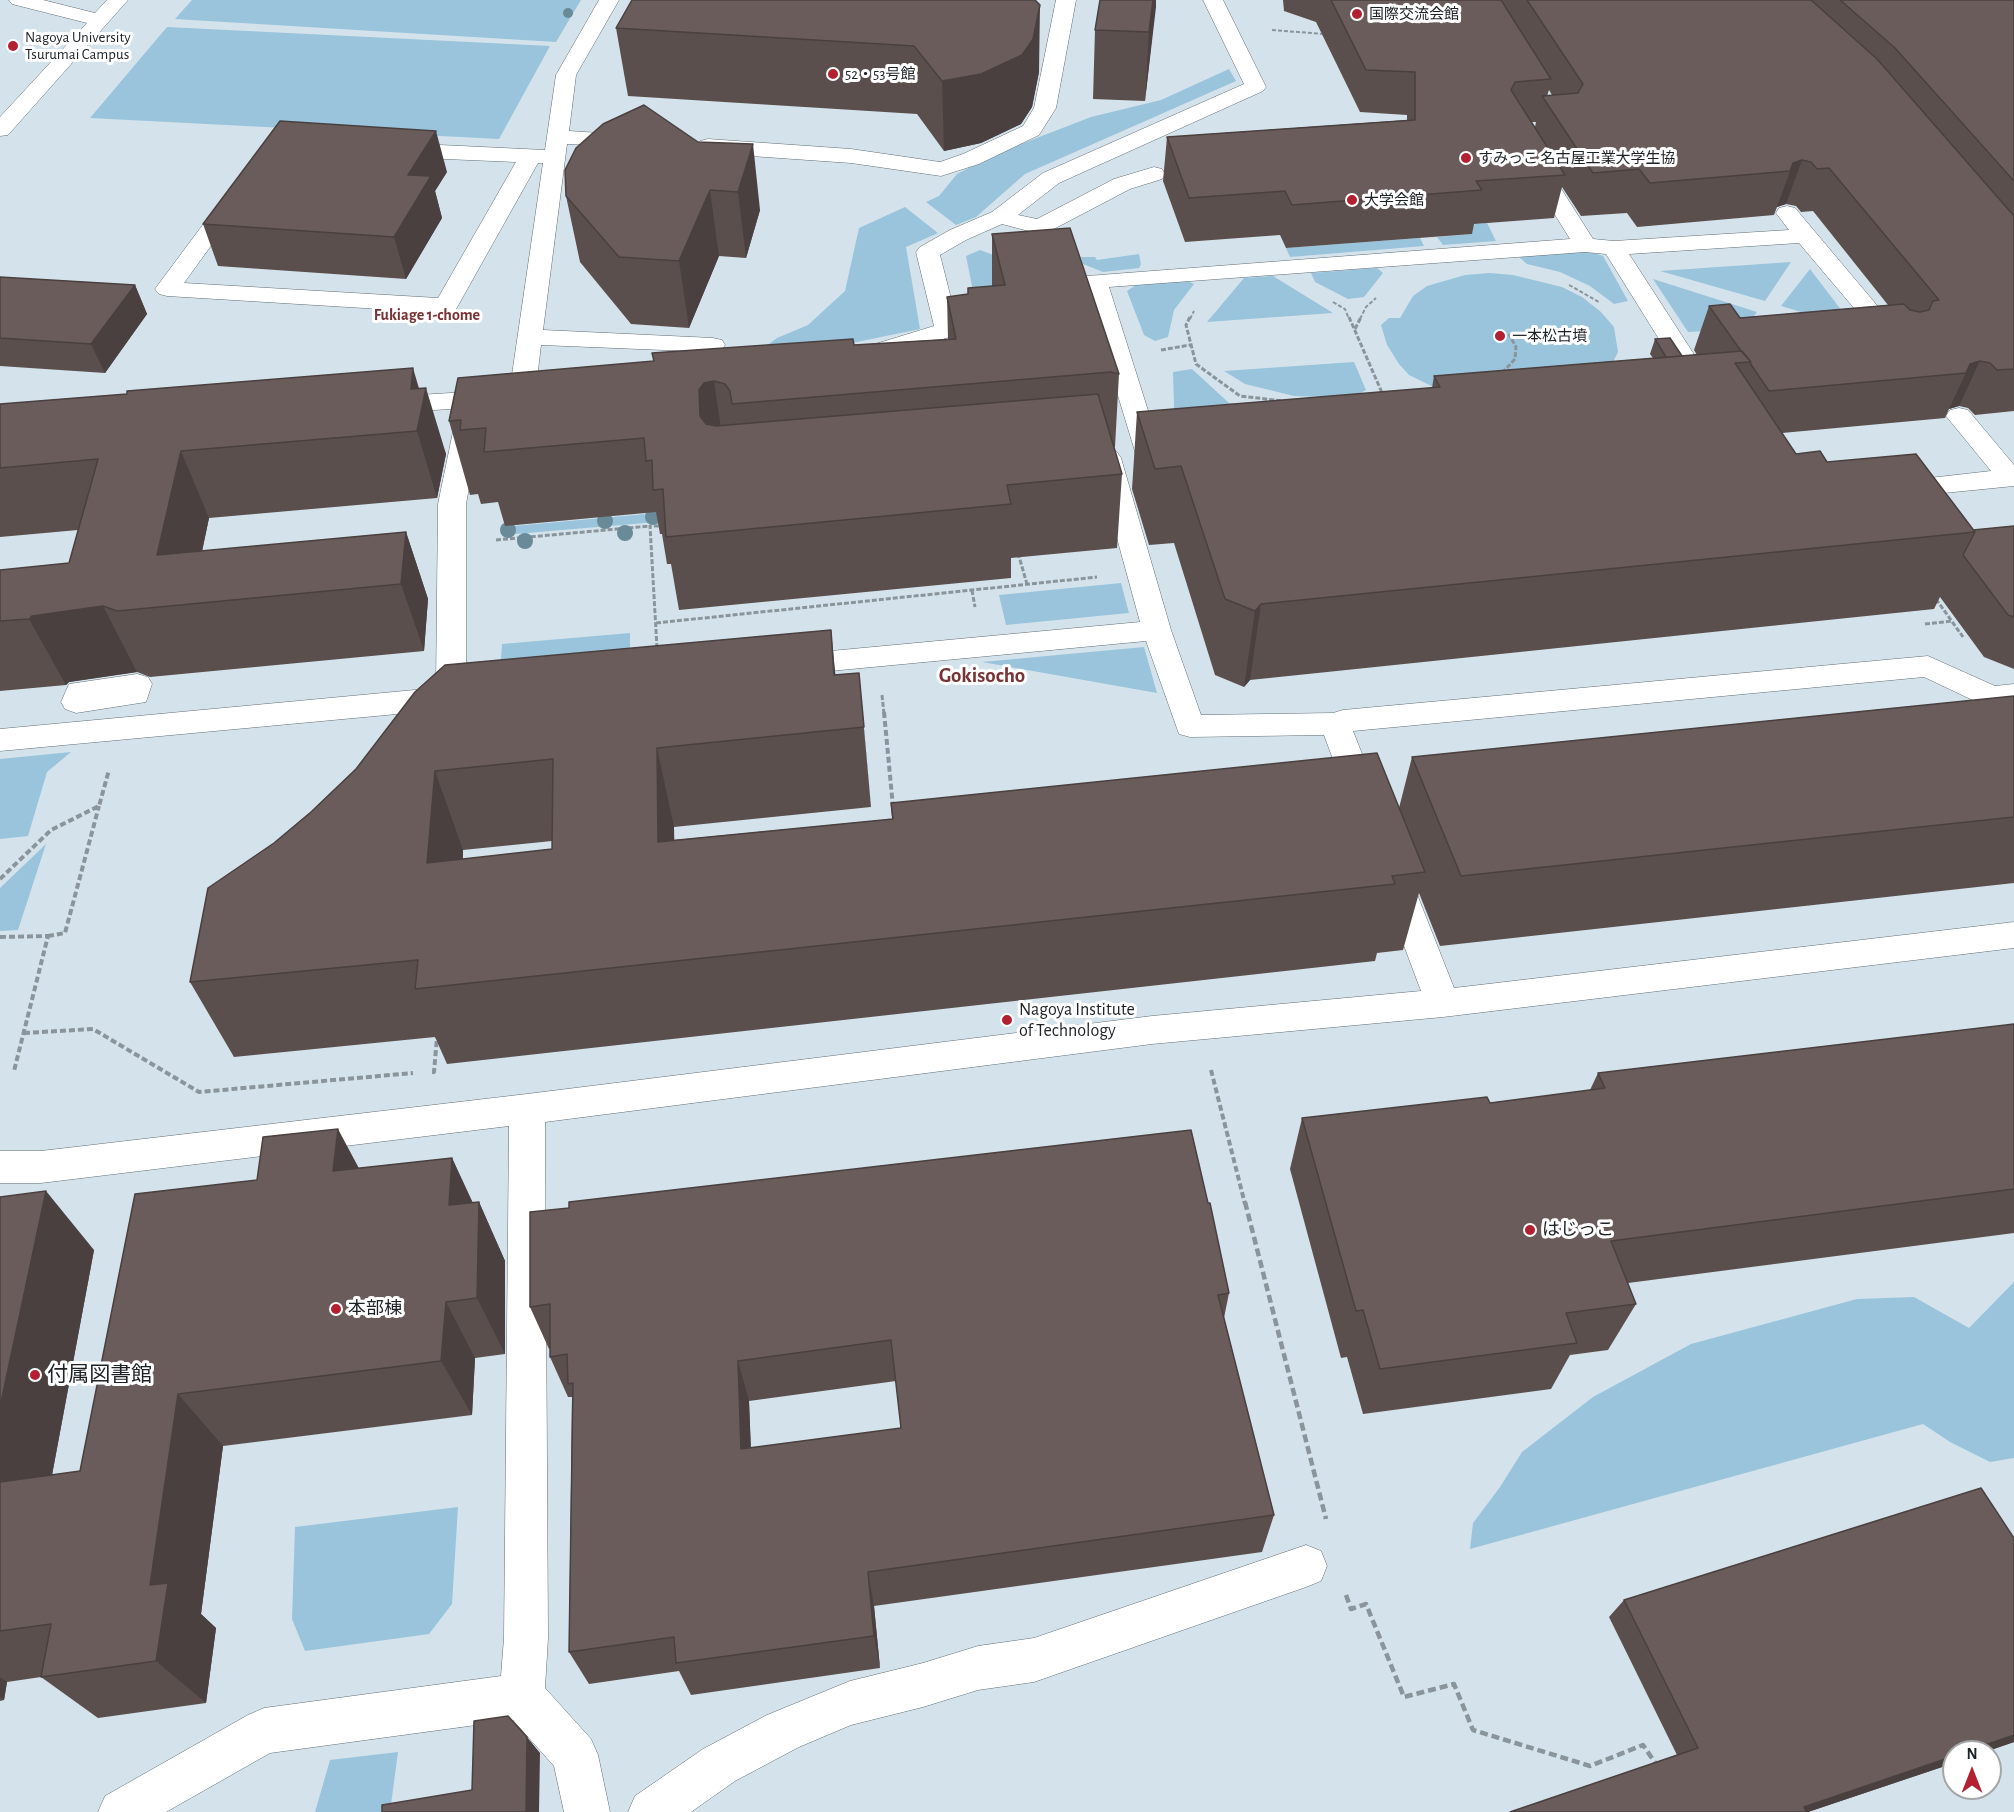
<!DOCTYPE html>
<html>
<head>
<meta charset="utf-8">
<style>
  body { margin:0 }
  #map { position:relative; width:2014px; height:1812px; overflow:hidden; background:#d4e3eb; font-family:"Alegreya Sans",sans-serif }
  canvas { display:block }
  .north { position:absolute; left:1942px; top:1740px; width:60px; height:60px; box-sizing:border-box; background:#fff; border:2px solid #a4a6a7; border-radius:50%; rotate:0deg; font-size:16px; font-weight:700; line-height:24px; text-align:center; color:#1c2124 }
  .north::after { content:''; display:block; margin:auto; width:21px; height:27px; background:#b22032; clip-path:polygon(50% 0,100% 100%,50% 72%,0 100%) }
</style>
</head>
<body>
<div id="map">
<canvas width="2014" height="1812"></canvas>
<div class="north">N</div>
</div>
<script>
const ctx = document.querySelector('canvas').getContext('2d');
ctx.lineJoin = 'round';
function paint(path, color) { ctx.fillStyle = color; ctx.fill(path, 'evenodd'); }
const poly = rows => new Path2D(rows.map(r => 'M' + r).join(''));
function stroke(path, color, width, dash) { ctx.strokeStyle = color; ctx.lineWidth = width; ctx.lineCap = dash ? 'butt' : 'round'; ctx.setLineDash(dash || []); ctx.stroke(path); }
function label(font, color, halo, rows, align = 'center') {
  ctx.font = font + ' "Alegreya Sans","Noto Sans JP",sans-serif'; ctx.lineWidth = 6; ctx.setLineDash([]); ctx.textBaseline = 'middle'; ctx.strokeStyle = halo; ctx.fillStyle = color; for (const [text, x, y, turn = 0] of rows) {
    ctx.save(); ctx.translate(x, y); ctx.rotate((+turn || 0) * Math.PI / 180); ctx.textAlign = isNaN(turn) ? turn : align; if (halo) ctx.strokeText(text, 0, 0); ctx.fillText(text, 0, 0); ctx.restore();
  }
}
const green = poly([
  [192,0,581,0,556,42,175,19],
  [167,27,550,46,499,139,90,118],
  [1229,69,1236,81,1025,174,976,217,956,225,926,202,939,196,957,174,998,153,1091,117,1161,100],
  [905,207,938,233,906,247,920,329,750,364,756,353,777,338,808,325,845,291,859,228],
  [1487,223,1496,241,1443,245,1437,237,1472,234,1467,225],
  [1420,238,1424,246,1290,257,1286,248],
  [980,250,1074,285,976,306,966,256],
  [1588,251,1603,256,1628,301,1614,304,1590,286,1560,272,1527,264,1519,257],
  [1139,254,1141,264,1139,268,1103,272,1083,264,1081,257,1095,257,1097,260],
  [1791,262,1765,301,1660,271],
  [1377,268,1383,273,1364,297,1348,299,1315,282,1311,273],
  [1810,269,1855,328,1781,306],
  [1490,273,1513,275,1562,287,1582,297,1601,312,1614,327,1618,352,1608,372,1446,393,1409,375,1399,364,1387,345,1381,325,1389,318,1400,318,1413,296,1427,286,1465,275],
  [1273,276,1333,313,1207,322,1244,278],
  [1653,279,1757,312,1745,329,1688,332],
  [1187,281,1194,284,1174,310,1168,337,1155,341,1144,335,1127,291,1136,285],
  [1354,362,1366,390,1351,398,1294,396,1245,384,1224,371],
  [1192,369,1229,403,1249,406,1175,438,1173,372],
  [657,513,657,522,503,535,503,527],
  [1121,583,1129,613,1006,625,999,595],
  [630,633,630,659,500,672,502,644],
  [1144,647,1157,693,982,662],
  [71,752,47,772,28,836,0,839,0,759],
  [46,844,18,930,0,931,0,888],
  [2014,1282,2014,1458,1990,1462,1950,1442,1923,1424,1470,1549,1473,1523,1500,1487,1522,1452,1593,1397,1691,1344,1857,1299,1914,1297,1969,1328],
  [458,1507,452,1604,429,1634,305,1651,292,1619,295,1527],
  [398,1752,390,1812,315,1812,330,1760]
]);
const pathFar3 = poly([
  [1272,30,1324,34],
  [1569,285,1599,302],
  [1333,302,1345,309,1349,319],
  [1190,319,1194,311],
  [1360,319,1366,307,1376,298]
]);
const pathFar2 = poly([
  [1190,317,1186,325,1196,364,1240,396,1283,401],
  [1349,317,1383,395],
  [1355,329,1361,317],
  [1161,350,1190,345],
  [1502,373,1515,359,1516,347,1509,334],
  [496,540,650,526],
  [1018,553,1027,584],
  [972,590,975,607],
  [1936,599,1963,637],
  [656,623,1097,577],
  [1925,624,1952,621],
  [657,648,650,526,659,526],
  [882,695,884,714]
]);
const pathFar1 = poly([
  [884,712,893,807],
  [0,879,51,830,99,806,109,770],
  [48,936,65,933,99,806],
  [0,937,48,936,14,1071],
  [24,1033,93,1029,199,1092,413,1073],
  [1211,1070,1245,1204],
  [432,1072,434,1072,437,1037]
]);
const path = poly([
  [1245,1202,1326,1519],
  [1346,1595,1351,1609,1366,1604,1404,1697,1454,1684,1473,1730,1590,1766,1643,1745,1658,1767]
]);
const minor = poly([
  [9,0,43,0,95,13,107,0,128,0,8,135,0,136,0,117,87,23,12,4,9,0],
  [599,0,619,0,576,75,569,131,632,135,640,136,643,141,640,146,632,147,567,144,543,330,713,338,722,340,725,345,722,350,713,352,541,345,535,396,531,401,522,404,511,399,508,403,499,406,386,413,377,410,373,405,377,400,386,397,499,390,509,395,543,163,538,163,455,311,446,313,167,296,159,294,155,289,225,195,233,193,241,195,244,200,184,283,438,298,516,162,398,157,390,155,387,150,390,145,398,143,545,150,556,75,599,0],
  [1056,0,1076,0,1056,108,1039,135,979,164,941,176,851,163,708,153,700,151,697,146,700,141,708,139,851,149,940,162,963,154,1023,126,1034,108,1056,0],
  [1203,0,1223,0,1266,87,1263,91,1059,183,1018,215,1037,219,1114,179,1154,167,1162,169,1165,174,1162,179,1130,189,1048,232,1040,234,1002,224,966,240,940,255,959,330,956,335,877,359,868,361,859,359,856,354,859,349,934,326,916,252,920,247,950,230,992,212,1043,173,1244,84,1203,0],
  [1535,158,1543,160,1593,239,1614,241,1789,230,1776,213,1779,208,1787,206,1795,208,1907,341,1904,346,1895,348,1886,346,1799,243,1629,254,1708,376,1704,381,1695,384,1686,381,1682,376,1606,254,1585,252,1109,287,1163,458,1159,464,1150,466,1141,464,1137,458,1083,281,1087,276,1570,239,1524,165,1527,160,1535,158],
  [1959,408,1968,410,2014,465,2014,486,1894,498,1885,496,1881,490,1885,484,1894,482,1991,471,1946,416,1950,410,1959,408],
  [469,409,478,411,482,417,466,504,466,694,468,697,464,704,451,709,0,751,0,729,436,688,438,504,456,417,460,411,469,409],
  [1108,450,1117,452,1121,458,1171,630,1201,715,1333,713,1343,710,1928,656,1995,686,2014,684,2014,706,1992,708,1981,704,1924,677,1353,731,1379,797,1374,805,1363,809,1352,805,1347,797,1324,735,1190,737,1179,734,1146,641,788,675,778,672,773,665,778,658,788,655,1140,622,1095,458,1099,452,1108,450],
  [137,674,148,677,152,684,146,702,76,713,65,709,61,702,69,684,137,674],
  [1395,866,1407,870,1411,879,1454,988,2014,922,2014,948,1443,1017,1152,1044,545,1122,548,1638,545,1688,591,1739,598,1755,610,1812,564,1812,554,1766,513,1720,270,1753,166,1812,98,1812,105,1796,248,1715,264,1708,501,1676,504,1638,509,1126,41,1183,0,1183,0,1151,41,1151,527,1094,1152,1016,1421,991,1379,879,1383,870,1395,866],
  [1306,1545,1321,1551,1327,1566,1321,1581,1306,1587,1034,1682,978,1690,923,1707,851,1725,799,1747,735,1781,691,1812,628,1812,635,1796,703,1749,767,1715,850,1681,923,1663,978,1646,1034,1638,1306,1545]
]);
const trees = [
  [568,13,5],
  [653,517,8],
  [605,521,8],
  [508,530,8],
  [625,533,8],
  [525,541,8]
];
const wall = poly([
  [1035,0,1039,72,1032,107,1021,124,981,143,944,151,917,114,628,96,616,28],
  [1100,0,1156,0,1145,101,1093,99,1095,30],
  [1283,0,2014,0,2014,411,1975,415,1968,408,1959,406,1949,409,1945,418,1782,433,1796,454,1827,462,1973,530,2014,526,2014,669,1984,657,1940,597,1934,609,1250,680,1244,687,1215,675,1174,543,1149,545,1132,489,1137,412,1432,388,1434,376,1653,358,1650,354,1655,339,1682,356,1697,355,1694,350,1709,306,1740,318,1888,305,1813,211,1801,212,1796,206,1786,204,1777,207,1774,215,1637,227,1627,213,1581,216,1562,187,1554,218,1474,224,1472,234,1286,248,1280,235,1185,242,1163,181,1167,137,1407,120,1407,115,1360,112,1316,22,1284,11],
  [1549,90,1552,95,1547,96],
  [1531,122,1536,122,1535,127],
  [644,105,760,210,746,258,719,256,689,328,631,324,580,262,566,196],
  [447,172,435,191,442,218,406,279,218,266,203,224],
  [992,234,1119,374,1115,447,1113,447,1122,474,1117,548,1011,558,1011,578,679,610,671,564,667,564,662,534,660,534,656,512,505,526,498,502,481,504,478,494,470,495,449,421,854,345,948,339,947,297,968,294,992,286],
  [0,277,135,285,147,314,105,373,0,366],
  [419,389,446,454,437,498,209,518,202,551,406,532,428,599,424,651,150,677,137,672,69,682,66,685,0,691,0,570,69,563,78,530,0,537,0,404,127,394],
  [859,673,871,807,674,827,674,840,892,819,891,803,1399,808,1412,757,2014,696,2014,883,1440,946,1419,893,1403,950,1377,953,1375,961,447,1064,435,1037,234,1057,190,982,274,843,311,812,356,769,835,675],
  [552,841,552,849,463,859,463,850],
  [2014,1024,2014,1233,1628,1283,1636,1304,1608,1350,1570,1355,1551,1389,1363,1414,1347,1357,1341,1358,1290,1169,1302,1118,1490,1103,1590,1090,1598,1073],
  [452,1158,473,1203,479,1202,505,1261,505,1354,475,1358,472,1415,223,1446,201,1614,216,1628,206,1703,98,1718,41,1677,7,1682,4,1700,0,1701,0,1197,94,1250,52,1475,80,1471,359,1168],
  [530,1212,1229,1293,1224,1318,1274,1515,1262,1552,874,1606,880,1668,691,1695,679,1671,589,1684,569,1652,572,1397,568,1397,550,1357,550,1348,549,1349,530,1307],
  [896,1381,901,1428,751,1448,749,1401],
  [2014,1538,2014,1742,1985,1752,1954,1752,1954,1763,1808,1812,1510,1812,1677,1755,1609,1617,1624,1600]
]);
const shadedWall = poly([
  [1153,0,1156,0,1156,7,1145,101,1149,32],
  [1040,5,1039,72,1032,107,1021,124,981,143,944,151,942,81],
  [436,131,447,172,435,191,442,218,406,279,394,237,408,175],
  [753,144,760,210,746,258,738,192],
  [1802,160,1786,204,1777,207,1793,163],
  [710,190,719,256,689,328,679,261],
  [135,285,147,314,105,373,91,344],
  [1980,361,1959,406,1949,409,1970,364],
  [413,368,423,402,426,388,446,454,437,498,417,431,411,389],
  [714,381,725,455,700,416,699,390,704,383],
  [181,451,209,518,191,604,157,555],
  [406,532,428,599,424,651,401,584],
  [1261,604,1250,680,1244,687,1255,611],
  [103,606,137,672,69,682,66,685,29,619,32,616],
  [831,630,839,711,834,675],
  [859,673,866,753,871,807],
  [657,748,674,827,676,920,658,842],
  [435,771,463,850,457,941,427,863],
  [338,1129,370,1189,333,1171],
  [452,1158,478,1215,479,1202,505,1261,505,1354,477,1298,449,1205],
  [46,1191,94,1250,41,1534,0,1499,0,1407],
  [446,1302,475,1358,472,1415,441,1361],
  [738,1361,749,1401,752,1487,741,1449],
  [178,1394,223,1446,201,1614,216,1628,206,1703,156,1661,150,1585],
  [868,1572,874,1606,880,1668,874,1636],
  [0,1677,7,1682,4,1700,0,1697],
  [2014,1735,2014,1742,1985,1752,1965,1752],
  [527,1737,540,1753,539,1812,526,1812],
  [1954,1756,1954,1763,1808,1812,1796,1812,1804,1807]
]);
const building = poly([
  [632,0,1035,0,1040,5,1033,39,1022,55,981,74,942,81,914,46,616,28,632,0],
  [1100,0,1153,0,1149,32,1095,30,1100,0],
  [1331,0,1501,0,1551,79,1515,82,1511,90,1565,175,1476,181,1482,190,1292,205,1285,191,1189,198,1167,137,1415,120,1415,72,1366,70,1331,0],
  [1527,0,1811,0,1877,59,2014,216,2014,369,1997,370,1990,363,1980,361,1970,364,1966,373,1769,391,1750,363,1751,362,1741,351,1709,306,1730,304,1740,318,1904,304,1910,310,1920,312,1929,310,1933,301,1939,300,1829,168,1817,169,1811,162,1802,160,1793,163,1790,171,1650,183,1639,169,1593,173,1542,96,1578,93,1583,84,1527,0],
  [1840,0,2014,0,2014,181,1895,48,1840,0],
  [644,105,698,142,753,144,738,192,710,190,679,261,619,257,566,196,565,170,576,148,603,124,644,105],
  [280,121,436,131,408,175,431,176,394,237,203,224,280,121],
  [1070,228,1119,374,1111,372,732,404,730,391,725,384,714,381,704,383,699,390,700,416,706,424,716,426,1098,394,1122,474,1007,485,1011,504,666,537,663,489,653,490,652,460,646,461,644,438,484,452,486,428,460,430,461,420,449,421,458,378,654,361,652,353,853,339,854,345,956,339,947,297,968,294,968,288,1005,285,992,234,1070,228],
  [0,277,135,285,91,344,0,338,0,277],
  [1670,338,1682,356,1658,358,1666,357,1655,339,1670,338],
  [1742,351,1751,362,1735,363,1796,454,1820,451,1827,462,1916,454,1975,532,1261,604,1255,611,1225,599,1181,466,1155,469,1137,412,1440,387,1434,376,1742,351],
  [413,368,411,389,426,388,417,431,181,451,157,555,406,532,401,584,117,611,103,606,32,616,29,619,0,621,0,570,69,563,98,459,0,468,0,404,127,394,127,391,413,368],
  [2014,526,2014,617,2008,615,1963,555,1975,532,1973,530,2014,526],
  [831,630,834,675,859,673,864,727,657,748,658,842,893,819,891,803,1377,753,1425,872,1392,876,1395,884,415,989,418,960,190,982,208,888,274,843,311,812,356,769,415,692,445,665,831,630],
  [553,759,552,849,427,863,435,771,553,759],
  [2014,696,2014,817,1461,876,1412,757,2014,696],
  [2014,1024,2014,1189,1611,1241,1636,1304,1566,1313,1577,1343,1380,1369,1363,1310,1356,1311,1302,1118,1487,1097,1490,1103,1605,1088,1598,1073,2014,1024],
  [338,1129,333,1171,452,1158,449,1205,479,1202,477,1298,446,1302,441,1361,178,1394,150,1585,168,1583,156,1661,41,1677,51,1624,0,1631,0,1482,80,1471,135,1194,257,1180,263,1137,338,1129],
  [1191,1130,1208,1203,1210,1203,1229,1293,1218,1295,1274,1515,868,1572,874,1636,676,1663,674,1637,569,1652,573,1383,568,1384,567,1354,550,1357,550,1304,530,1307,530,1212,569,1208,569,1202,1191,1130],
  [891,1340,901,1428,741,1449,738,1361,891,1340],
  [46,1191,0,1407,0,1197,46,1191],
  [1981,1488,2014,1538,2014,1735,1965,1752,1954,1752,1954,1756,1804,1807,1806,1812,1510,1812,1698,1748,1624,1600,1981,1488],
  [508,1716,527,1737,526,1812,382,1812,382,1805,472,1790,474,1721,508,1716]
]);
const markers = [
  [1357,14,6,"#b22032"],
  [13,46,6,"#b22032"],
  [833,74,6,"#b22032"],
  [1466,158,6,"#b22032"],
  [1352,200,6,"#b22032"],
  [1500,336,6,"#b22032"],
  [1007,1020,6,"#b22032"],
  [1530,1230,6,"#b22032"],
  [336,1309,6,"#b22032"],
  [35,1375,6,"#b22032"]
];
const farPoinames = [
  ["国際交流会館",1369,14],
  ["Nagoya University",25,37],
  ["Tsurumai Campus",25,54],
  ["52・53号館",845,74],
  ["すみっこ 名古屋工業大学生協",1478,158],
  ["大学会館",1364,200],
  ["一本松古墳",1512,336]
];
const farNeighbourhoodnames = [
  ["Fukiage 1-chome",427,315]
];
const poiNames = [
  ["Nagoya Institute",1019,1010],
  ["of Technology",1019,1031],
  ["はじっこ",1542,1230],
  ["本部棟",348,1309]
];
const quarterNames = [
  ["Gokisocho",982,676]
];
const nearPoinames = [
  ["付属図書館",47,1375]
];
paint(green, '#99c4dc');
stroke(minor, '#616d75', 1);
stroke(pathFar3, '#8a959b', 2, [4, 2]);
stroke(pathFar2, '#8a959b', 3, [5, 2]);
stroke(pathFar1, '#8a959b', 4, [6, 3]);
stroke(path, '#8a959b', 4.5, [8, 4]);
paint(minor, '#fff');
ctx.fillStyle = '#698a99';
for (const [x, y, r] of trees) { ctx.beginPath(); ctx.arc(x, y, r, 0, 2 * Math.PI); ctx.fill(); }
paint(wall, '#5b4f4e');
paint(shadedWall, '#4a4040');
paint(building, '#6a5c5b');
stroke(building, '#4a4040', 1.5);
for (const [x, y, r, color] of markers) { const dot = new Path2D(); dot.arc(x, y, r, 0, 2 * Math.PI); ctx.fillStyle = color; ctx.fill(dot); stroke(dot, '#fff', 2); }
label('15px', '#1c2124', '#fff', farPoinames, 'left');
label('bold 16px', '#7a3334', '#fff', farNeighbourhoodnames);
label('18px', '#1c2124', '#fff', poiNames, 'left');
label('bold 21px', '#7a3334', '#fff', quarterNames);
label('21px', '#1c2124', '#fff', nearPoinames, 'left');
</script>
</body>
</html>
